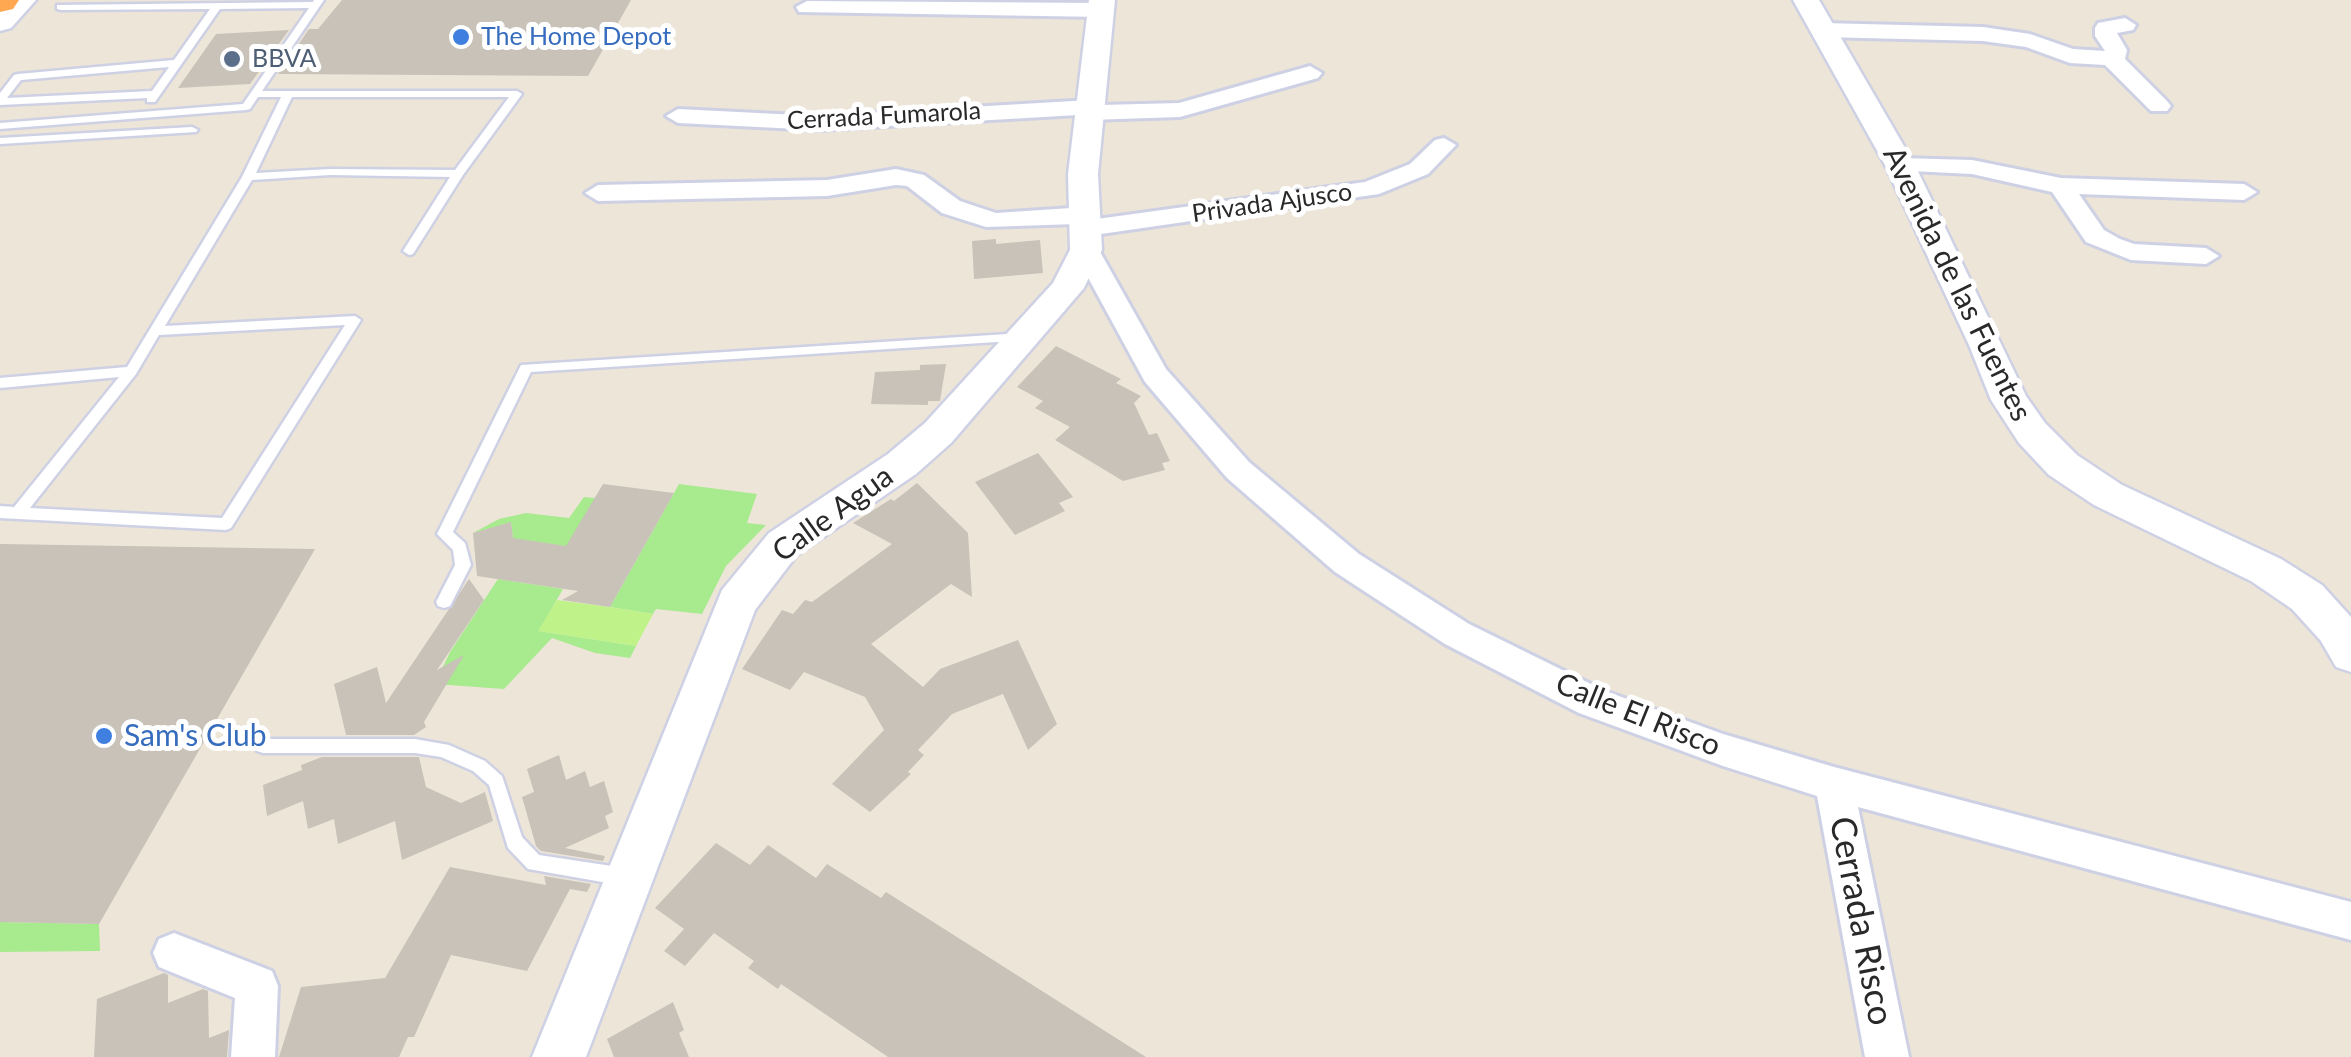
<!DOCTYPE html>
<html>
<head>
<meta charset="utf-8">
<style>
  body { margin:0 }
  canvas { display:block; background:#ede5d8 }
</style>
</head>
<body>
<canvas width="2351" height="1057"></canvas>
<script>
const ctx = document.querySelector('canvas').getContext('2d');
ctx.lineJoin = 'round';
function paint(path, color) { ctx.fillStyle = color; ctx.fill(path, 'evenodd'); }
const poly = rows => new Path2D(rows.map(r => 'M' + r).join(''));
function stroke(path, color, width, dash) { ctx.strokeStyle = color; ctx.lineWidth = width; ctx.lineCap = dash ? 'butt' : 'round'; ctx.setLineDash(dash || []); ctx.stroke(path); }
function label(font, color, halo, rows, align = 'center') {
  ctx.font = font + ' Lato,sans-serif'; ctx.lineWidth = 10; ctx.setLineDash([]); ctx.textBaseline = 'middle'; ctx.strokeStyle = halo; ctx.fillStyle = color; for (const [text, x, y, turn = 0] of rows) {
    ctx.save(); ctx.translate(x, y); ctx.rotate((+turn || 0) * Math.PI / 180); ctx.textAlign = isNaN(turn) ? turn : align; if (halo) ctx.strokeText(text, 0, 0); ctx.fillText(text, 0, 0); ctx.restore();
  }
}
const green = poly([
  [679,484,757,494,747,523,766,525,726,566,702,614,656,609,653,614,610,607],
  [584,497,595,498,587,549,529,541,516,561,511,523,473,533,499,519,526,513,569,518],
  [498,579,563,589,539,631,636,646,630,658,595,653,552,638,504,689,435,684,450,652],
  [0,922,99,924,100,951,0,952]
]);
const pitch = poly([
  [557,600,610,607,653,614,636,646,538,631]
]);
const building = poly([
  [342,0,631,0,588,76,278,74,309,29,318,29],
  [289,30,250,84,178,88,216,34],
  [996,239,996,244,1040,240,1043,273,974,279,972,241],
  [1056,346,1121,379,1116,383,1141,396,1134,403,1149,435,1157,433,1170,461,1162,463,1165,470,1123,481,1055,440,1070,427,1035,408,1043,401,1017,387],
  [946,364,940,401,928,401,928,405,871,404,875,372,920,370,920,365],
  [1038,453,1073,497,1059,503,1065,511,1015,535,975,482],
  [917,483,968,533,972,597,951,584,871,644,923,687,940,669,1018,640,1057,724,1028,750,1003,694,952,714,918,750,924,755,908,772,911,774,870,812,832,784,884,730,865,697,804,672,790,690,742,669,782,610,793,614,805,600,812,602,892,544,853,523,891,499,894,501],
  [603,484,674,493,610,607,562,600,578,591,477,576,473,533,511,522,513,538,566,546],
  [0,544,315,549,99,924,0,922],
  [469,579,484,600,437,670,464,655,424,722,426,727,414,735,346,735,334,684,377,667,386,703],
  [559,755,566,780,585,771,590,787,604,781,613,812,605,816,609,828,565,848,605,856,603,861,541,851,536,846,522,797,534,792,527,769],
  [322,757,419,757,426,787,461,803,485,792,493,821,402,860,395,821,338,844,334,819,308,829,303,801,267,816,263,785,302,770,301,765],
  [716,843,750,865,768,845,816,878,827,864,881,898,886,892,1146,1057,888,1057,781,984,778,989,748,968,754,961,714,933,685,966,664,951,684,929,655,908],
  [450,867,546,885,544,876,591,884,587,892,570,889,527,971,451,955,414,1037,408,1037,399,1057,279,1057,301,987,385,978],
  [164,973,168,975,168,1003,203,989,208,991,209,1038,229,1030,227,1057,94,1057,97,999],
  [673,1002,684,1030,679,1033,689,1057,614,1057,607,1039]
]);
const service = poly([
  [314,0,324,0,262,91,517,91,522,94,463,175,413,254,409,255,403,251,450,177,330,175,252,180,165,326,355,316,361,320,231,528,226,530,0,518,0,506,14,507,119,377,0,388,0,378,127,367,242,177,281,97,258,97,250,109,246,110,0,129,0,123,243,104,309,8,220,9,155,102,147,102,147,98,0,105,0,93,14,75,18,74,174,60,210,9,61,10,57,9,57,5,313,2,314,0],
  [169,67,152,91,7,98,21,80,169,67],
  [292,97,509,97,455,170,330,169,256,173,292,97],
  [345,325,222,518,30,508,136,374,159,335,345,325],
  [192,127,198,130,196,132,0,144,0,138,192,127],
  [1023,333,1028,334,1030,337,1028,340,531,372,453,532,465,543,471,565,450,606,444,608,438,606,436,602,455,565,453,550,437,534,521,365,1023,333],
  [263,739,415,739,449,745,485,761,502,776,522,837,539,855,625,868,631,871,634,877,631,883,625,886,528,869,508,848,489,785,473,771,441,757,415,753,263,753,257,751,254,746,257,741,263,739]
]);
const minor = poly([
  [807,1,1102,3,1113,10,1102,17,799,12,796,7,807,1],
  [2125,18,2136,25,2133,30,2117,33,2127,50,2125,59,2167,101,2171,106,2167,111,2151,111,2105,65,2070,63,2026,47,1983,41,1823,37,1812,30,1823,23,1983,27,2030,34,2073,49,2105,51,2095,36,2095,28,2098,23,2125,18],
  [1310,66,1322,73,1318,78,1180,117,1089,120,1078,115,818,130,678,123,666,116,678,109,818,116,1090,100,1101,105,1179,103,1310,66],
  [1444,138,1456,145,1428,174,1379,194,1087,236,1078,234,1074,228,1077,224,986,227,942,213,907,186,896,185,827,196,598,201,585,193,598,185,827,180,896,169,924,175,960,201,996,213,1086,207,1095,209,1097,219,1365,182,1410,164,1435,140,1444,138],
  [1900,158,1972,160,2061,178,2244,184,2257,192,2244,200,2079,194,2104,230,2120,239,2134,244,2206,248,2219,256,2206,264,2131,260,2086,242,2052,192,1972,174,1891,170,1888,165,1891,160,1900,158],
  [1086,242,1099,250,1166,369,1249,462,1359,554,1469,624,1605,691,1723,734,1834,767,2351,902,2351,940,1858,807,1909,1057,1865,1057,1817,796,1723,766,1579,713,1445,644,1335,572,1227,478,1145,382,1073,250,1086,242],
  [174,933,272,971,278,986,275,1057,231,1057,235,998,159,967,153,953,159,939,174,933]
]);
const tertiary = poly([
  [1089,0,1115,0,1098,174,1102,250,1084,288,951,443,916,474,797,555,755,610,586,1057,532,1057,722,590,769,533,888,454,925,423,1053,283,1070,250,1068,174,1089,0],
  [1793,0,1819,0,1915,165,2026,396,2045,423,2077,455,2122,485,2281,559,2322,585,2351,617,2351,672,2336,667,2321,641,2292,609,2251,581,2094,505,2049,475,2019,443,1991,400,1969,345,1885,165,1793,0]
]);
const secondary = poly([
  [4,0,36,0,11,28,0,31,0,4,4,0]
]);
const motorway = poly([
  [0,0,19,0,13,9,0,12,0,0]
]);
const markers = [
  [461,37,10,"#3f7fe0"],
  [232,59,10,"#5c6f8a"],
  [104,736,10,"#3f7fe0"]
];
const farShopnames = [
  ["The Home Depot",481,37]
];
const farServicenames = [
  ["BBVA",252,59]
];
const farStreetnames = [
  ["Cerrada Fumarola",884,116,-3],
  ["Privada Ajusco",1272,203,-8]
];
const streetNames = [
  ["Avenida de las Fuentes",1957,284,64],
  ["Calle Agua",833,514,-36],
  ["Calle El Risco",1638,715,22]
];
const shopNames = [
  ["Sam's Club",124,736]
];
const nearStreetnames = [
  ["Cerrada Risco",1861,921,79]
];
paint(green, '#a8ea8e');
paint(pitch, '#bff389');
paint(building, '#c8c2b8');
stroke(service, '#ced1e4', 5);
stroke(minor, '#ced1e4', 6);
stroke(tertiary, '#ced1e4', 5);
stroke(secondary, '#ced1e4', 5);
stroke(motorway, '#c7c7c7', 5);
paint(service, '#fff');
paint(minor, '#fff');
paint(tertiary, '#fff');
paint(secondary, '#fff');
paint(motorway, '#ffa751');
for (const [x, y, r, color] of markers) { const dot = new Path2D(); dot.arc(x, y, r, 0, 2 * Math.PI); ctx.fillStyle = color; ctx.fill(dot); stroke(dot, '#fff', 4); }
label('25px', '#366cbe', '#fff', farShopnames, 'left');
label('25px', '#4e5e75', '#fff', farServicenames, 'left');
label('25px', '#292929', '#fff', farStreetnames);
label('30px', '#292929', '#fff', streetNames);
label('30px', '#366cbe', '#fff', shopNames, 'left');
label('35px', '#292929', '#fff', nearStreetnames);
</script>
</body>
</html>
